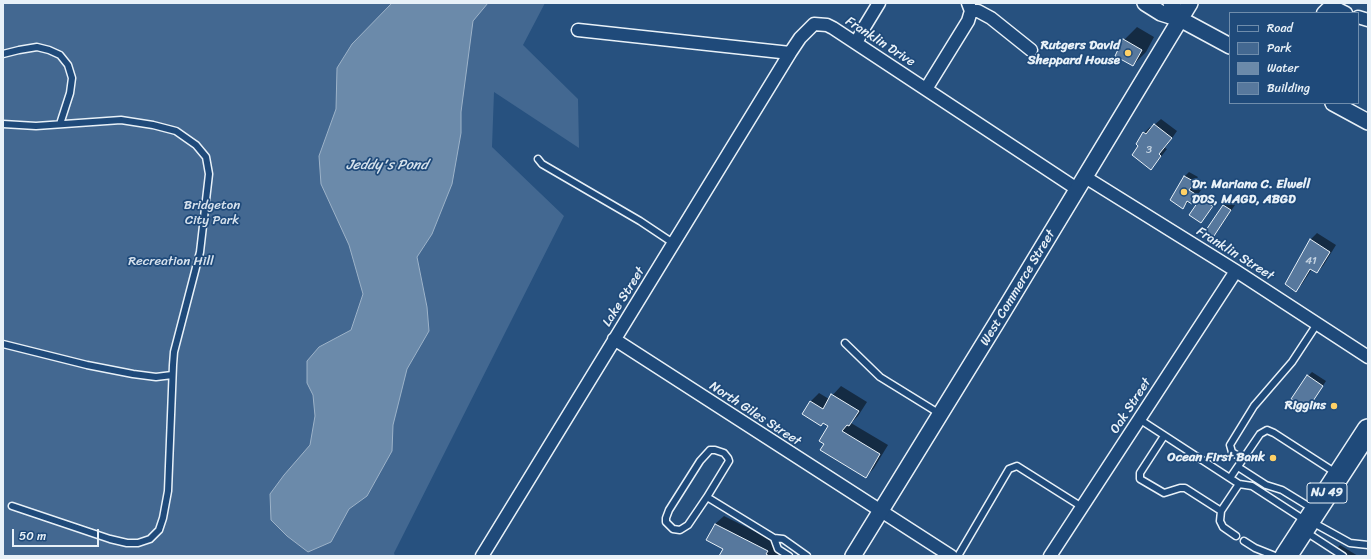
<!DOCTYPE html>
<html>
<head>
<meta charset="utf-8">
<style>
  body { margin:0 }
  #map { position:relative; width:1371px; height:559px; overflow:hidden; background:#27517f; font-family:Sriracha,sans-serif }
  canvas { display:block }
  .frame { position:absolute; inset:0; border:4px solid #e8f1f8; pointer-events:none }
  .legend { position:absolute; left:1229px; top:12px; width:130px; height:92px; box-sizing:border-box; background:#1f4a7a; border:1px solid #6f8dac; margin:0; padding:5px 7px; list-style:none; font-size:12px; color:#e8f1f8 }
  .legend li { display:flex; align-items:center; gap:8px; height:20px }
  .legend b { width:20px; border:1px solid #6f8dac }
  .scale { position:absolute; left:12px; top:529px; width:87px; height:18px; box-sizing:border-box; border:2px solid #e8f1f8; border-top:0; padding-left:5px; font-size:12px; line-height:14px; white-space:nowrap; color:#e8f1f8; -webkit-text-stroke:3px #1f4a7a; paint-order:stroke }
</style>
</head>
<body>
<div id="map">
<canvas width="1371" height="559"></canvas>
<div class="frame"></div>
<ul class="legend">
<li><b style="height:5px;background:#1f4a7a"></b>Road</li>
<li><b style="height:11px;background:#436891"></b>Park</li>
<li><b style="height:11px;background:#6b8aaa"></b>Water</li>
<li><b style="height:11px;background:#57789d"></b>Building</li>
</ul>
<div class="scale">50 m</div>
</div>
<script>
const ctx = document.querySelector('canvas').getContext('2d');
ctx.lineJoin = 'round';
function paint(path, color) { ctx.fillStyle = color; ctx.fill(path, 'evenodd'); }
const poly = rows => new Path2D(rows.map(r => 'M' + r).join(''));
function stroke(path, color, width, dash) { ctx.strokeStyle = color; ctx.lineWidth = width; ctx.lineCap = dash ? 'butt' : 'round'; ctx.setLineDash(dash || []); ctx.stroke(path); }
function label(font, color, halo, rows, align = 'center') {
  ctx.font = font + ' Sriracha,sans-serif'; ctx.lineWidth = 3.5; ctx.setLineDash([]); ctx.textBaseline = 'middle'; ctx.strokeStyle = halo; ctx.fillStyle = color; for (const [text, x, y, turn = 0] of rows) {
    ctx.save(); ctx.translate(x, y); ctx.rotate((+turn || 0) * Math.PI / 180); ctx.textAlign = isNaN(turn) ? turn : align; if (halo) ctx.strokeText(text, 0, 0); ctx.fillText(text, 0, 0); ctx.restore();
  }
}
const green = poly([
  [3,3,545,3,523,45,578,99,579,148,494,92,492,147,564,216,394,553,395,556,3,556]
]);
const water = poly([
  [392,3,488,3,473,21,461,112,461,133,452,184,432,234,417,257,427,307,429,331,407,369,393,425,392,451,367,496,349,509,331,542,308,552,287,536,271,520,270,494,284,475,310,445,315,416,313,395,307,383,307,361,319,347,351,330,363,294,349,245,321,184,319,156,336,109,337,68,352,44,392,3]
]);
const shadow = poly([
  [1137,27,1154,37,1146,52,1133,65,1124,40],
  [1161,119,1177,131,1165,148,1167,149,1157,162,1151,168,1139,146,1144,133,1150,127,1152,127],
  [1189,172,1198,177,1192,185,1201,190,1192,203,1189,201,1183,208,1171,200,1185,176],
  [1205,195,1216,202,1205,218,1200,199],
  [1228,201,1235,205,1216,233,1212,237,1206,233,1223,205],
  [1317,233,1336,245,1323,266,1317,272,1312,269,1302,284,1296,290,1286,283,1311,239],
  [1312,372,1326,381,1311,404,1307,408,1308,376],
  [841,386,867,402,858,416,851,423,888,445,874,468,866,477,826,444,829,425,810,402,819,393,829,399],
  [724,516,776,542,774,546,794,556,721,556,724,548,707,540,715,524],
  [1340,545,1358,556,1330,556]
]);
const building = poly([
  [1123,39,1142,50,1133,66,1115,56,1123,39],
  [1154,124,1172,138,1159,154,1161,156,1151,170,1132,155,1138,146,1136,144,1143,132,1146,134,1154,124],
  [1184,176,1195,182,1189,190,1197,195,1192,204,1187,201,1183,209,1170,200,1184,176],
  [1200,199,1213,206,1201,223,1189,215,1200,199],
  [1223,205,1231,210,1212,239,1204,233,1223,205],
  [1310,239,1330,252,1317,273,1310,269,1296,292,1285,284,1310,239],
  [1307,375,1323,386,1307,410,1291,399,1307,375],
  [831,394,859,411,849,426,847,425,842,431,880,454,866,478,820,450,824,444,819,441,828,426,823,423,821,426,802,414,810,401,823,409,831,394],
  [715,524,768,551,766,554,769,556,719,556,723,549,706,540,715,524]
]);
const service = poly([
  [3,54,19,50,37,47,49,50,60,55,68,65,72,78,70,93,60,124],
  [3,124,36,126,121,120,153,125,176,131,196,145,206,157,209,174,200,252,174,352,173,365,168,491,163,518,159,530,150,539,138,543,127,543,110,539,12,506],
  [538,159,542,164,640,221,673,243],
  [845,343,880,377,940,414],
  [3,344,87,365,133,374,156,377,172,375],
  [1139,419,1239,484,1252,486,1306,521],
  [1164,436,1140,473,1140,479,1164,493,1180,488,1185,488,1221,511],
  [1243,459,1260,434,1267,430,1274,433,1336,473],
  [1238,467,1266,485,1282,490,1313,509],
  [1230,478,1243,459,1232,452,1230,445,1254,406,1292,362,1317,324],
  [707,497,688,525,680,530,673,529,666,522,666,518,669,510,700,461,710,450,715,450,724,453,728,458,729,461,707,497,774,538],
  [1312,522,1350,543,1368,545],
  [1306,532,1343,556],
  [1236,536,1223,527,1220,521,1221,511,1239,484],
  [1244,541,1255,548,1275,556],
  [789,556,778,549,774,538,783,539,807,556],
  [958,556,1009,469,1017,466,1082,507]
]);
const minor = poly([
  [971,11,978,11,991,18,1031,50],
  [1323,13,1327,9,1336,8,1346,13],
  [1358,17,1368,20],
  [578,30,790,53],
  [856,43,865,26,879,3],
  [926,89,968,21,971,11,968,3],
  [1085,177,1236,271,1368,357],
  [614,339,951,556],
  [482,556,790,53,800,38,814,24,827,25,833,28,1077,189],
  [1050,556,1236,271]
]);
const tertiary = poly([
  [1145,3,1161,13,1180,19,1230,46],
  [1171,3,1180,19],
  [1333,103,1368,122],
  [853,556,997,322,1190,3]
]);
const trunk = poly([
  [1286,556,1368,430]
]);
const markers = [
  [1128,53,4,"#ffd166"],
  [1184,192,4,"#ffd166"],
  [1334,406,4,"#ffd166"],
  [1273,458,4,"#ffd166"]
];
const numberNames = [
  ["3",1149,150],
  ["41",1311,261]
];
const shields = [
  [1327,493,40]
];
const shieldNames = [
  ["NJ 49",1327,493]
];
const streetNames = [
  ["Franklin Drive",880,42,33],
  ["Franklin Street",1235,254,32],
  ["West Commerce Street",1018,288,-59],
  ["Lake Street",624,297,-58],
  ["Oak Street",1131,406,-57],
  ["North Giles Street",755,414,33]
];
const poiNames = [
  ["Rutgers David",1120,46],
  ["Sheppard House",1120,61],
  ["Dr. Mariana C. Elwell",1192,185,"left"],
  ["DDS, MAGD, ABGD",1192,200,"left"],
  ["Riggins",1326,406],
  ["Ocean First Bank",1265,458]
];
const parkNames = [
  ["Bridgeton",212,206],
  ["City Park",212,221],
  ["Recreation Hill",171,262]
];
const waterNames = [
  ["Jeddy's Pond",387,165]
];
paint(green, '#436891');
paint(water, '#6b8aaa');
stroke(water, '#9db3c9', 1);
paint(shadow, '#0007');
paint(building, '#57789d');
stroke(building, '#e8f1f8', 1);
stroke(service, '#e8f1f8', 9);
stroke(minor, '#e8f1f8', 15);
stroke(tertiary, '#e8f1f8', 18);
stroke(trunk, '#e8f1f8', 24);
stroke(service, '#1f4a7a', 6);
stroke(minor, '#1f4a7a', 12);
stroke(tertiary, '#1f4a7a', 15);
stroke(trunk, '#1f4a7a', 21);
for (const [x, y, r, color] of markers) { const dot = new Path2D(); dot.arc(x, y, r, 0, 2 * Math.PI); ctx.fillStyle = color; ctx.fill(dot); stroke(dot, '#1f4a7a', 1.5); }
label('11px', '#c4d3e1', null, numberNames);
for (const [x, y, w] of shields) { const box = new Path2D(); box.roundRect(x - w / 2, y - 10, w, 20, 3); ctx.fillStyle = '#1f4a7a'; ctx.fill(box); stroke(box, '#e8f1f8', 1); }
label('bold 12px', '#e8f1f8', null, shieldNames);
label('13px', '#e8f1f8', '#1f4a7a', streetNames);
label('bold 13px', '#e8f1f8', '#1f4a7a', poiNames, 'right');
label('13px', '#d8e3ee', '#1f4a7a', parkNames);
label('italic 14px', '#d5e2ec', '#1f4a7a', waterNames);
</script>
</body>
</html>
